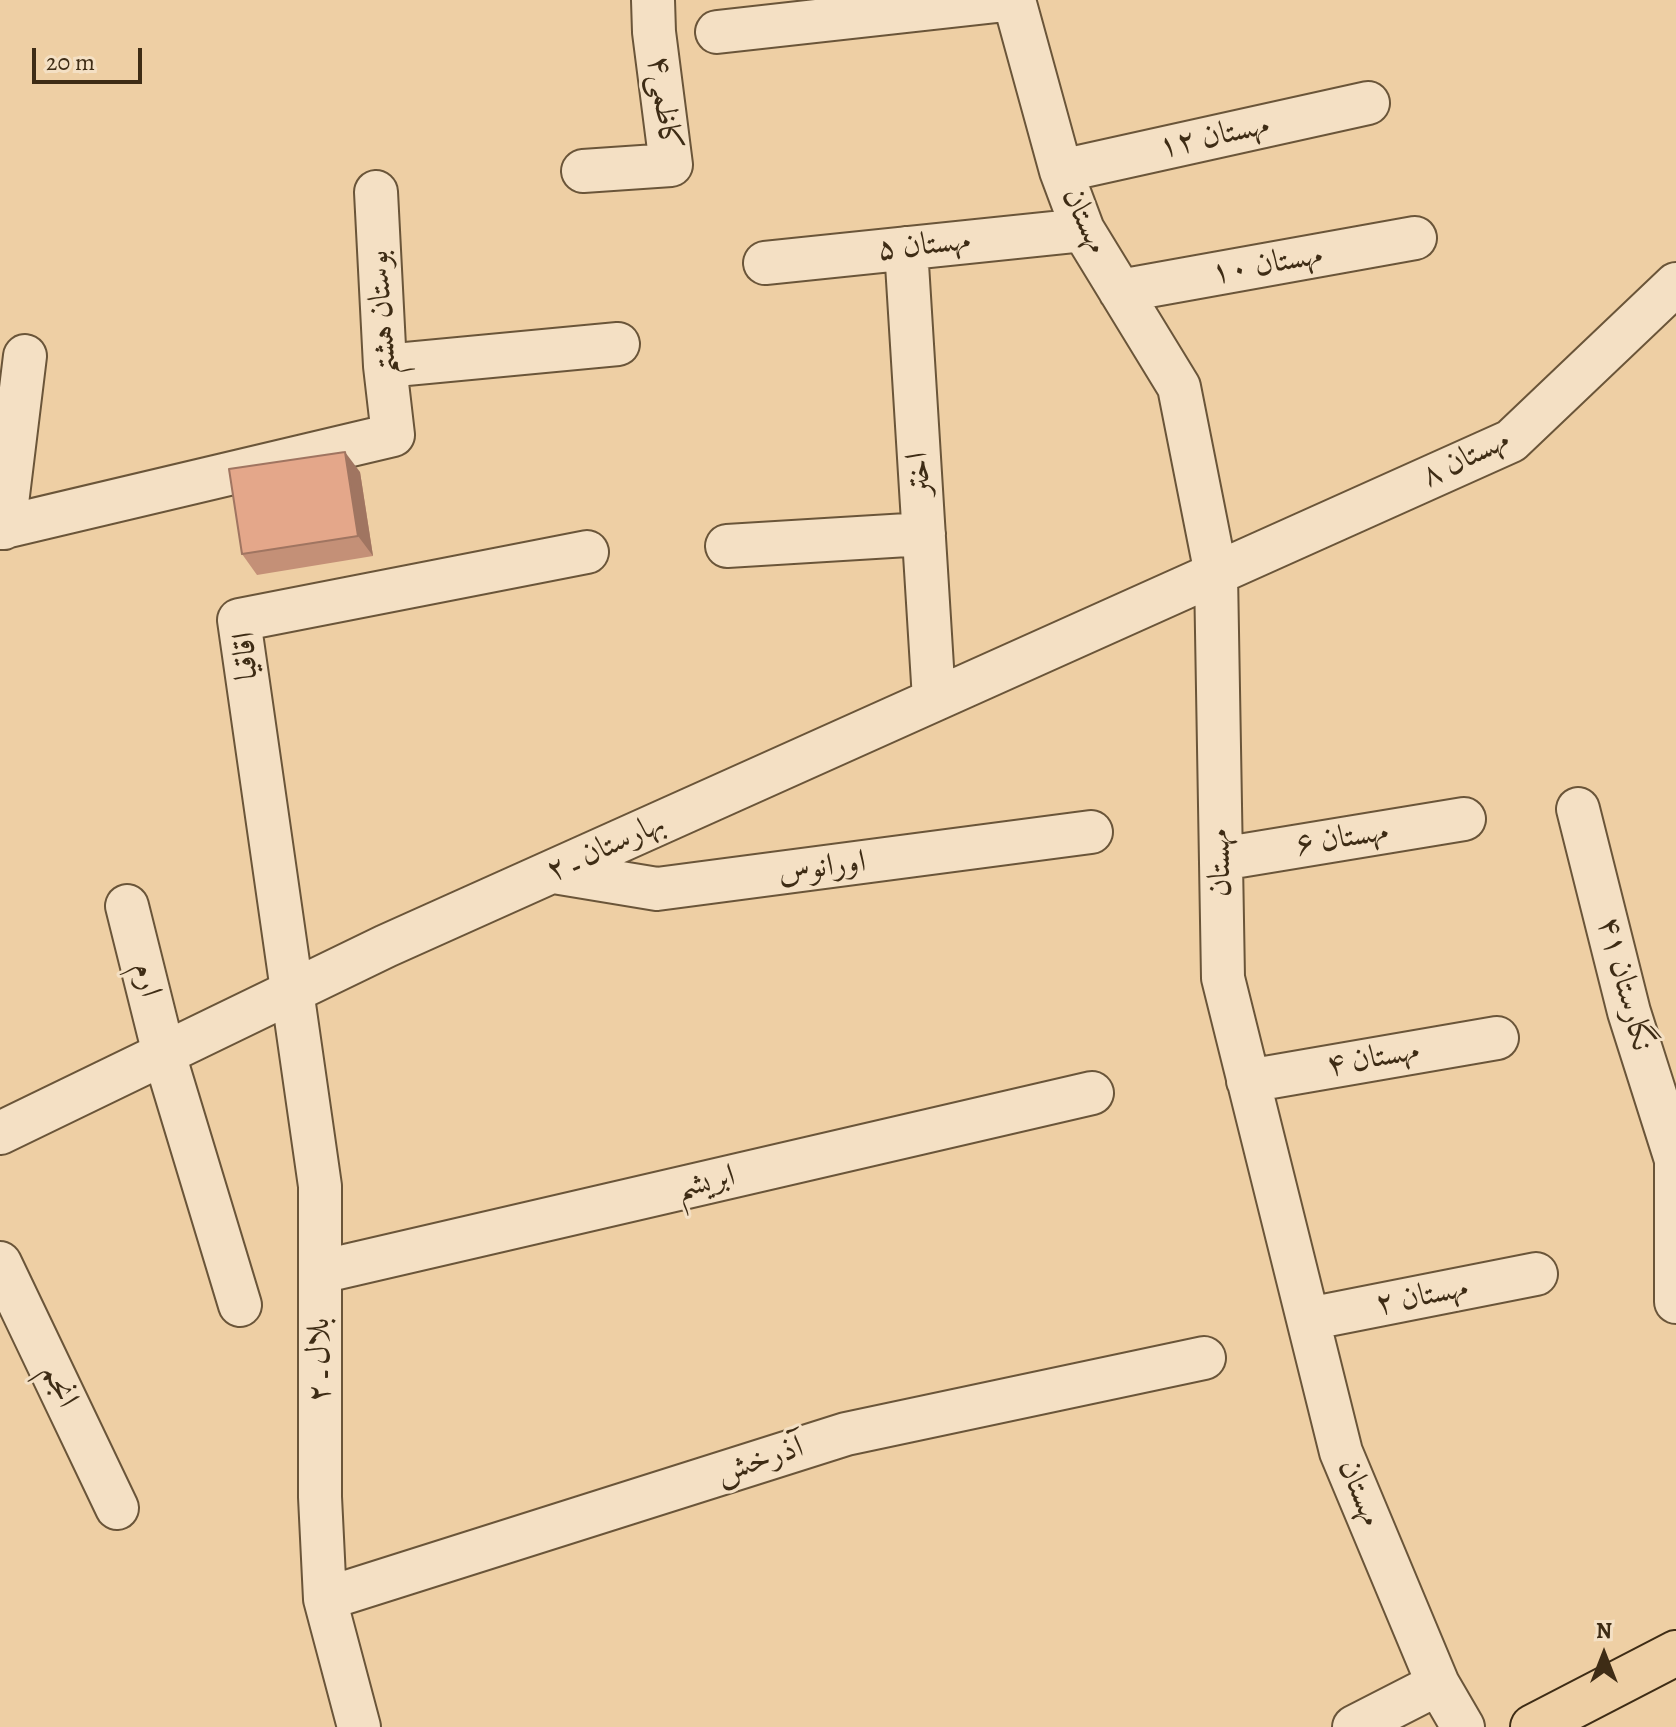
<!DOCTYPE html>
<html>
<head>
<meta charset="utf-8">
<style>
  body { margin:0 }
  #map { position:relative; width:1676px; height:1727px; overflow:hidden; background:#eecfa4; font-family:Alegreya,serif }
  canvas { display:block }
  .north { position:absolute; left:1564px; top:1615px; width:80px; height:80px; -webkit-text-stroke:6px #f4e0c4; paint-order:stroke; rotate:0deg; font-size:22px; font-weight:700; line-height:32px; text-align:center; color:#3e2c15 }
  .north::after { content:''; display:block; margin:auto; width:28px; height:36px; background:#3e2c15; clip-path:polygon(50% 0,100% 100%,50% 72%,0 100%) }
  .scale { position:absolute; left:32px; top:48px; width:110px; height:36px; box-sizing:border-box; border:4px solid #3e2c15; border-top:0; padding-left:10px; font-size:24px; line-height:28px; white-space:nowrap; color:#3e2c15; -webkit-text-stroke:6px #f4e0c4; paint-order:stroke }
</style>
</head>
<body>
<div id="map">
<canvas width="1676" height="1727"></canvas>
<div class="north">N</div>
<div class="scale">20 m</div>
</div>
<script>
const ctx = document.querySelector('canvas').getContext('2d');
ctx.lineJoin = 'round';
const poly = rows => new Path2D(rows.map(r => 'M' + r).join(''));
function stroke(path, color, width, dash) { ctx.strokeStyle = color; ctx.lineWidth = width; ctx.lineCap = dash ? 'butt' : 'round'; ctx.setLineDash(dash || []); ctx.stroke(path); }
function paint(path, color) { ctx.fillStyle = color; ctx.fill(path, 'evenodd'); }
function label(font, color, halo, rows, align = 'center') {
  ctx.font = font + ' Alegreya,Amiri,serif'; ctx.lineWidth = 6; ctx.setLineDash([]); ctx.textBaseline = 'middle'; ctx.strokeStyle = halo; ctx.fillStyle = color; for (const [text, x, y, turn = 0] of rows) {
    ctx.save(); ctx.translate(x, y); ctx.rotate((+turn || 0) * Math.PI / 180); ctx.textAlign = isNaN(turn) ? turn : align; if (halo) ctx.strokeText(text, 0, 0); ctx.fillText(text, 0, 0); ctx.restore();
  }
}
const minor = poly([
  [1014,0,1061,171,1083,230,1179,387,1216,574,1223,978,1341,1452,1438,1684,1463,1727],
  [717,32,1006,0],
  [583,171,671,165,654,32,653,0],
  [1061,171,1368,103],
  [906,248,934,699],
  [765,263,1083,230],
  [1120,291,1415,238],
  [385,366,618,344],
  [0,528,393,435,385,366,376,192],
  [4,528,25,356],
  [727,546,924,534],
  [1578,809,1629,1012,1676,1160,1676,1302],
  [1221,859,1464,819],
  [554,872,657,889,1091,832],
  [127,906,164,1054,240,1305],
  [1248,1081,1497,1038],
  [0,1133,386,946,1511,441,1676,284],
  [0,1263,117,1508],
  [320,1272,1092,1093],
  [1308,1319,1536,1274],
  [325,1599,846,1434,1204,1358],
  [359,1727,325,1599,320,1497,320,1186,239,620,587,552],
  [1354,1727,1438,1684]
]);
const primary = poly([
  [1533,1727,1676,1653]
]);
const wall = poly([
  [360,472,373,556,257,575,242,554]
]);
const shadedWall = poly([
  [345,452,360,472,373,556,358,536]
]);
const building = poly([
  [345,452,358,536,242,554,229,469,345,452]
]);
const streetNames = [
  ["کاظمی۴",663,103,83],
  ["مهستان ۱۲",1214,137,-12],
  ["مهستان",1084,221,65],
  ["مهستان ۵",924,246,-6],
  ["مهستان ۱۰",1267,265,-10],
  ["بوستان هشتم",383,313,-94],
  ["مهستان ۸",1466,459,-26],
  ["اختر",920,474,-94],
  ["اقاقیا",247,656,-94],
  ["مهستان ۶",1342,839,-9],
  ["بهارستان ـ ۲",606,848,-24],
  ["مهستان",1221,863,-91],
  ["اورانوس",822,868,-7],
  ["ارم",146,980,76],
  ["نگارستان ۴۱",1624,984,75],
  ["مهستان ۴",1373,1059,-10],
  ["ابریشم",706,1183,-13],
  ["مهستان ۲",1422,1297,-11],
  ["بلال ـ ۲",320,1360,-90],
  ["انجم",59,1386,64],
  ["آذرخش",760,1461,-18],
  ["مهستان",1359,1493,68]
];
stroke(minor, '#6a5539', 46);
stroke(primary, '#3e2c15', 48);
stroke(minor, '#f4e0c4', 42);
stroke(primary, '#eecfa4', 44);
paint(wall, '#c49077');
paint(shadedWall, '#a07561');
paint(building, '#e4a78a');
stroke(building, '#a07561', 2);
label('32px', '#3e2c15', '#f4e0c4', streetNames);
</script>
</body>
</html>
